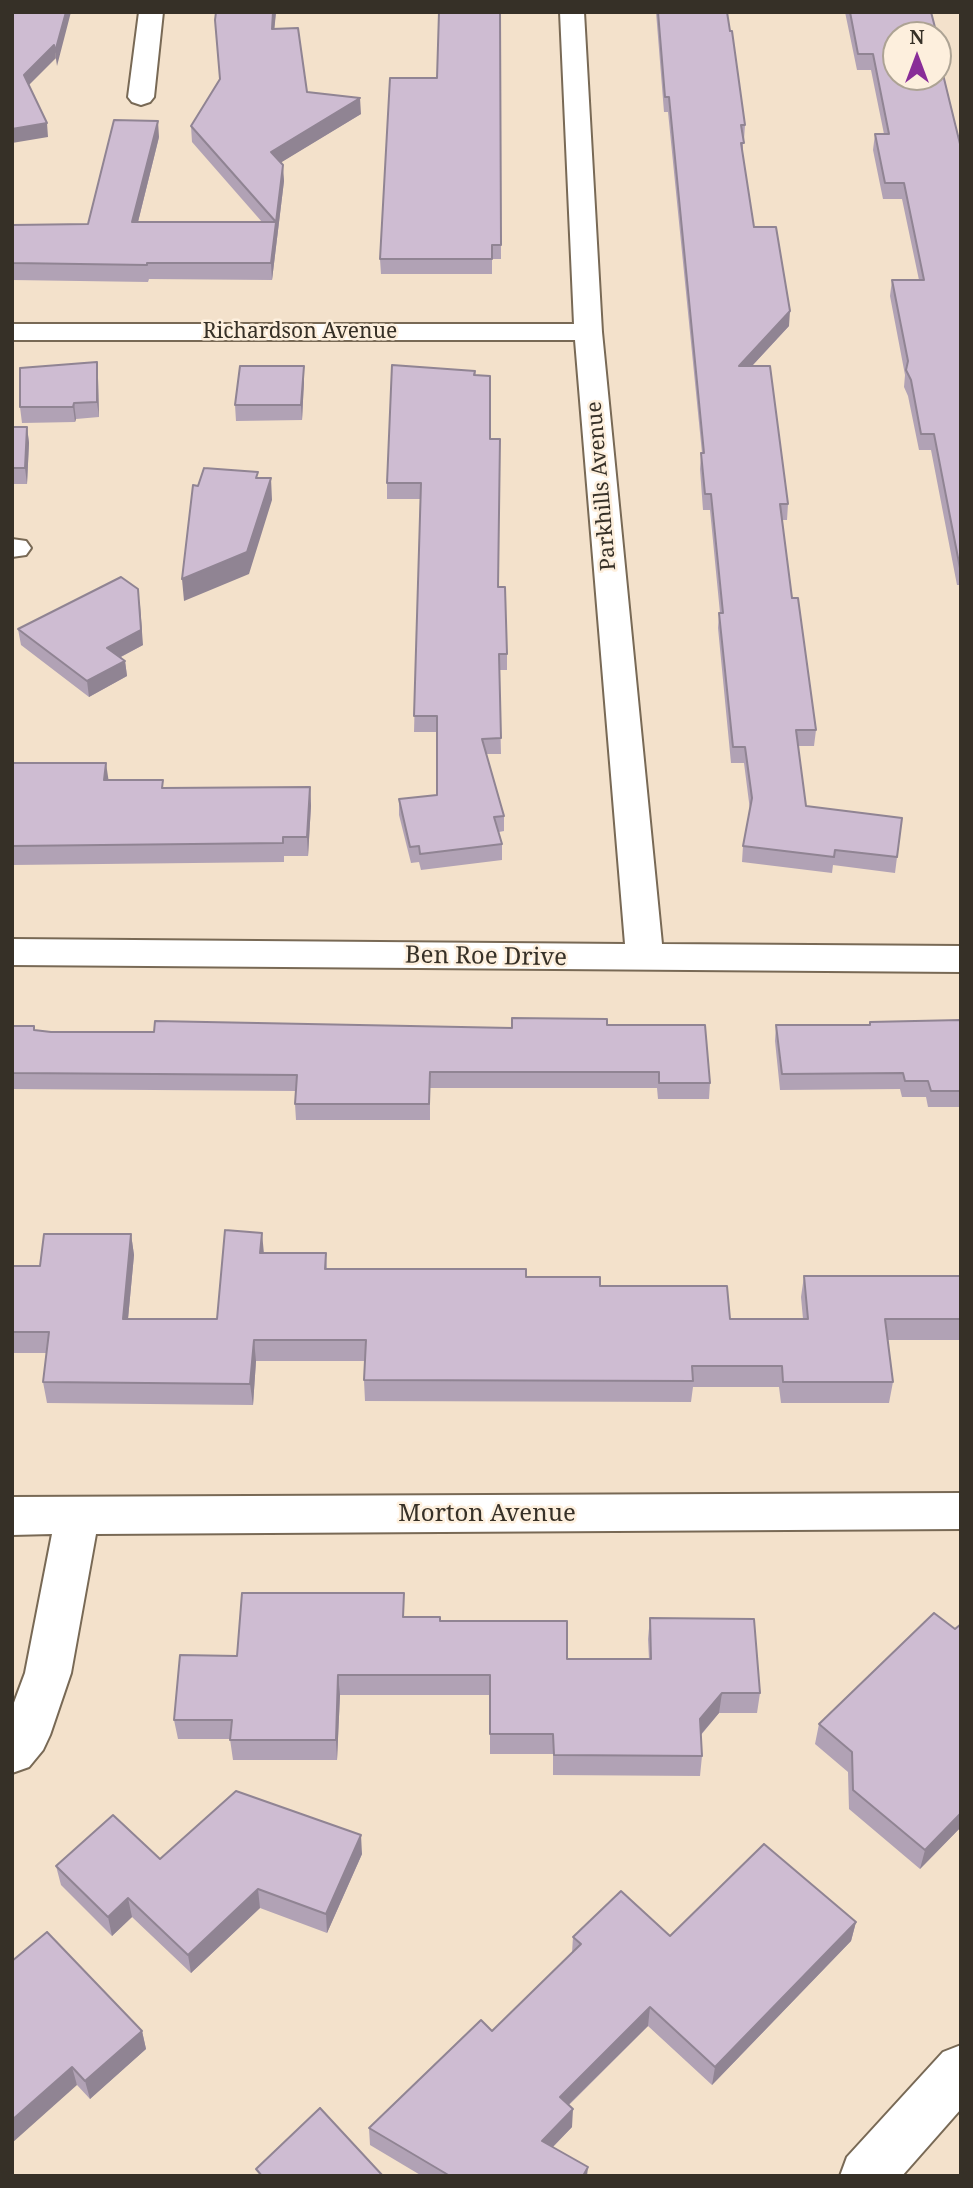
<!DOCTYPE html>
<html>
<head>
<meta charset="utf-8">
<style>
  body { margin:0 }
  #map { position:relative; width:973px; height:2188px; overflow:hidden; background:#f3e1cb; font-family:"Noto Serif",serif }
  canvas { display:block }
  .frame { position:absolute; inset:0; border:14px solid #363027; pointer-events:none }
  .north { position:absolute; left:882px; top:21px; width:70px; height:70px; box-sizing:border-box; background:#fdefdd; border:2px solid #ada394; border-radius:50%; rotate:0deg; font-size:19px; font-weight:700; line-height:28px; text-align:center; color:#363027 }
  .north::after { content:''; display:block; margin:auto; width:24px; height:32px; background:#892d98; clip-path:polygon(50% 0,100% 100%,50% 72%,0 100%) }
</style>
</head>
<body>
<div id="map">
<canvas width="973" height="2188"></canvas>
<div class="frame"></div>
<div class="north">N</div>
</div>
<script>
const ctx = document.querySelector('canvas').getContext('2d');
ctx.lineJoin = 'round';
const poly = rows => new Path2D(rows.map(r => 'M' + r).join(''));
function stroke(path, color, width, dash) { ctx.strokeStyle = color; ctx.lineWidth = width; ctx.lineCap = dash ? 'butt' : 'round'; ctx.setLineDash(dash || []); ctx.stroke(path); }
function paint(path, color) { ctx.fillStyle = color; ctx.fill(path, 'evenodd'); }
function label(font, color, halo, rows, align = 'center') {
  ctx.font = font + ' "Noto Serif",serif'; ctx.lineWidth = 5; ctx.setLineDash([]); ctx.textBaseline = 'middle'; ctx.strokeStyle = halo; ctx.fillStyle = color; for (const [text, x, y, turn = 0] of rows) {
    ctx.save(); ctx.translate(x, y); ctx.rotate((+turn || 0) * Math.PI / 180); ctx.textAlign = isNaN(turn) ? turn : align; if (halo) ctx.strokeText(text, 0, 0); ctx.fillText(text, 0, 0); ctx.restore();
  }
}
const minor = poly([
  [139,12,163,12,154,97,150,102,141,105,132,102,128,97,139,12],
  [560,12,584,12,602,332,662,944,961,946,961,972,12,965,12,939,625,944,575,340,12,340,12,324,574,324,560,12],
  [12,539,26,541,31,548,26,555,12,557,12,539],
  [961,1493,961,1529,96,1534,71,1673,50,1735,43,1750,29,1767,12,1773,12,1708,25,1673,52,1534,12,1535,12,1497,961,1493],
  [961,2045,961,2109,902,2176,840,2176,847,2157,943,2052,961,2045]
]);
const wall = poly([
  [276,12,274,29,307,92,361,114,281,162,284,181,272,280,149,279,148,282,12,280,12,225,88,224,159,137,138,222,262,222,192,142,191,126],
  [500,12,501,259,492,259,492,274,381,274,380,259,437,78],
  [656,12,727,12,745,125,744,140,743,140,743,155,754,227,789,326,752,366,788,504,787,520,782,520,792,598,816,730,814,746,798,746,806,806,902,818,895,873,833,865,832,873,742,862,743,846,750,810,744,763,731,763,718,628,719,613,720,613,710,510,703,510,700,469,701,453,702,453,668,112,664,112],
  [845,12,931,12,942,54,941,64,961,148,961,585,957,585,931,450,919,450,908,396,904,387,905,375,890,296,892,280,919,280,902,199,883,199,873,150,875,134,884,134,871,70,857,70],
  [97,362,98,378,99,417,76,419,75,422,22,423,20,407],
  [304,366,304,381,302,420,236,421,235,405],
  [475,371,490,439,498,587,507,654,507,670,499,670,501,754,486,754,504,816,504,831,499,832,502,844,502,860,421,870,419,862,411,863,399,815,399,799,437,795,437,732,414,732,420,499,387,499,387,483],
  [12,427,27,427,29,443,27,484,12,484],
  [18,629,143,645,121,657,125,661,127,676,89,697,21,645],
  [12,763,108,780,164,788,310,787,311,806,308,856,284,856,284,862,12,865],
  [12,1019,14,1026,35,1031,51,1032,512,1028,607,1025,710,1083,709,1099,658,1099,657,1088,430,1088,430,1120,296,1120,295,1104,296,1091,12,1089],
  [870,1022,961,1024,961,1107,928,1107,926,1097,902,1097,900,1089,780,1090,775,1041,776,1025,869,1025],
  [131,1234,134,1255,128,1319,217,1319,264,1253,326,1253,327,1269,526,1277,600,1286,730,1319,803,1319,801,1297,804,1276,961,1276,961,1340,888,1340,893,1382,889,1403,781,1403,779,1387,693,1387,691,1402,365,1401,364,1380,365,1361,256,1361,253,1405,47,1403,43,1382,47,1353,12,1353,12,1266,40,1266],
  [405,1617,441,1621,567,1659,649,1659,648,1639,650,1618,760,1693,757,1713,719,1713,701,1735,702,1756,700,1776,553,1775,553,1754,490,1754,490,1695,340,1695,337,1760,233,1760,230,1739,178,1739,174,1720,237,1656],
  [961,1624,961,1827,920,1869,849,1809,848,1772,815,1744,819,1724,955,1629],
  [362,1854,327,1933,260,1908,191,1973,132,1917,112,1936,61,1885,56,1866,160,1859],
  [856,1922,851,1941,712,2085,648,2026,569,2105,572,2127,553,2147,587,2176,422,2176,370,2145,369,2128,492,2031,572,1953,573,1937,670,1936],
  [12,1961,142,2031,146,2049,90,2099,77,2085]
]);
const shadedWall = poly([
  [66,12,71,12,57,66,55,52],
  [273,12,276,12,273,44,272,29],
  [54,45,56,58,26,88,24,75],
  [360,98,361,114,272,168,271,152],
  [158,121,159,137,134,238,132,222],
  [47,123,48,137,12,143,12,129],
  [283,165,284,181,272,280,271,263],
  [790,311,789,326,738,381,739,366],
  [97,362,98,378,99,417,97,402],
  [304,366,304,381,302,420,301,405],
  [74,403,76,419,75,422,73,407],
  [27,427,29,443,27,484,25,468],
  [271,478,272,500,249,574,184,601,182,579],
  [140,605,143,645,109,663,107,648],
  [125,661,127,676,89,697,87,681],
  [106,763,109,783,104,780],
  [310,787,311,806,308,856,307,837],
  [262,1233,264,1254,260,1253],
  [131,1234,134,1255,126,1340,123,1319],
  [254,1340,256,1361,253,1405,250,1384],
  [338,1675,340,1695,337,1760,336,1740],
  [722,1693,719,1713,697,1739,700,1719],
  [961,1813,961,1827,920,1869,925,1850],
  [361,1835,362,1854,327,1933,326,1914],
  [258,1889,260,1908,191,1973,188,1955],
  [128,1898,132,1917,112,1936,108,1917],
  [856,1922,851,1941,712,2085,715,2067],
  [650,2007,648,2026,559,2114,560,2097],
  [142,2031,146,2049,90,2099,85,2081],
  [72,2067,77,2085,12,2143,12,2120],
  [573,2109,572,2127,542,2158,542,2141],
  [588,2167,587,2176,583,2176]
]);
const building = poly([
  [12,12,66,12,55,52,54,45,24,75,47,123,12,129,12,12],
  [216,12,273,12,272,29,298,28,307,92,360,98,271,152,283,165,271,263,147,263,147,265,12,263,12,225,88,224,114,120,158,121,132,222,276,222,191,126,220,79,215,20,216,12],
  [439,12,500,12,501,245,492,245,492,259,380,259,390,78,437,78,439,12],
  [658,12,727,12,730,31,732,31,745,125,741,125,744,143,741,143,754,227,776,227,790,311,739,366,770,366,788,504,780,504,792,598,798,598,816,730,796,730,806,806,902,818,897,857,835,850,834,857,743,846,752,798,745,747,733,747,719,613,723,613,711,494,705,494,701,453,704,453,669,97,665,97,658,12],
  [850,12,931,12,937,35,896,35,896,77,938,77,938,39,942,54,938,54,961,148,961,568,960,568,934,434,921,434,911,380,906,370,908,361,892,280,924,280,904,183,885,183,875,134,889,134,873,54,858,54,850,12],
  [97,362,97,402,74,403,73,407,20,407,20,368,97,362],
  [392,365,475,371,474,375,490,376,490,439,500,439,498,587,505,587,507,654,499,654,501,738,482,739,504,816,494,817,502,844,420,854,419,846,410,847,399,799,437,795,437,716,414,716,421,483,387,483,392,365],
  [240,366,304,366,301,405,235,405,240,366],
  [12,427,27,427,25,468,12,468,12,427],
  [204,468,258,472,256,478,271,478,247,552,182,579,193,485,198,486,204,468],
  [121,577,138,589,141,630,107,648,125,661,87,681,18,629,121,577],
  [12,763,106,763,104,780,163,780,162,788,310,787,307,837,283,837,283,843,12,846,12,763],
  [512,1018,607,1019,607,1025,705,1025,710,1083,659,1083,659,1072,430,1072,429,1104,295,1104,297,1075,12,1073,12,1026,34,1026,34,1030,51,1032,154,1032,155,1021,512,1028,512,1018],
  [960,1020,961,1091,931,1091,928,1081,905,1081,903,1073,782,1074,776,1025,870,1025,870,1022,960,1020],
  [225,1230,262,1233,260,1253,326,1253,325,1269,526,1269,526,1277,600,1277,600,1286,727,1286,730,1319,808,1319,804,1276,961,1276,961,1319,885,1319,893,1382,783,1382,782,1366,692,1366,693,1381,364,1380,366,1340,254,1340,250,1384,43,1382,49,1332,12,1332,12,1266,40,1266,44,1234,131,1234,123,1319,217,1319,225,1230],
  [242,1593,404,1593,403,1617,440,1617,440,1621,567,1621,567,1659,651,1659,650,1618,754,1619,760,1693,722,1693,700,1719,702,1756,554,1755,553,1734,490,1734,490,1675,338,1675,336,1740,230,1740,232,1720,174,1720,180,1655,237,1656,242,1593],
  [934,1613,955,1629,961,1624,961,1813,925,1850,853,1790,852,1752,819,1724,934,1613],
  [236,1791,361,1835,326,1914,258,1889,188,1955,128,1898,108,1917,56,1866,113,1815,160,1859,236,1791],
  [764,1844,856,1922,715,2067,650,2007,560,2097,573,2109,542,2141,588,2167,583,2176,450,2176,369,2128,481,2020,492,2031,581,1944,573,1937,621,1891,670,1936,764,1844],
  [47,1932,142,2031,85,2081,72,2067,12,2120,12,1961,47,1932],
  [320,2108,383,2176,262,2176,256,2169,320,2108]
]);
const farStreetnames = [
  ["Richardson Avenue",300,332],
  ["Parkhills Avenue",602,486,-95]
];
const streetNames = [
  ["Ben Roe Drive",486,957,1],
  ["Morton Avenue",487,1514]
];
stroke(minor, '#786955', 4);
paint(minor, '#fff');
paint(wall, '#b1a2b5');
paint(shadedWall, '#908493');
paint(building, '#cebcd2');
stroke(building, '#908493', 2);
label('21px', '#363027', '#fdefdd', farStreetnames);
label('24px', '#363027', '#fdefdd', streetNames);
</script>
</body>
</html>
